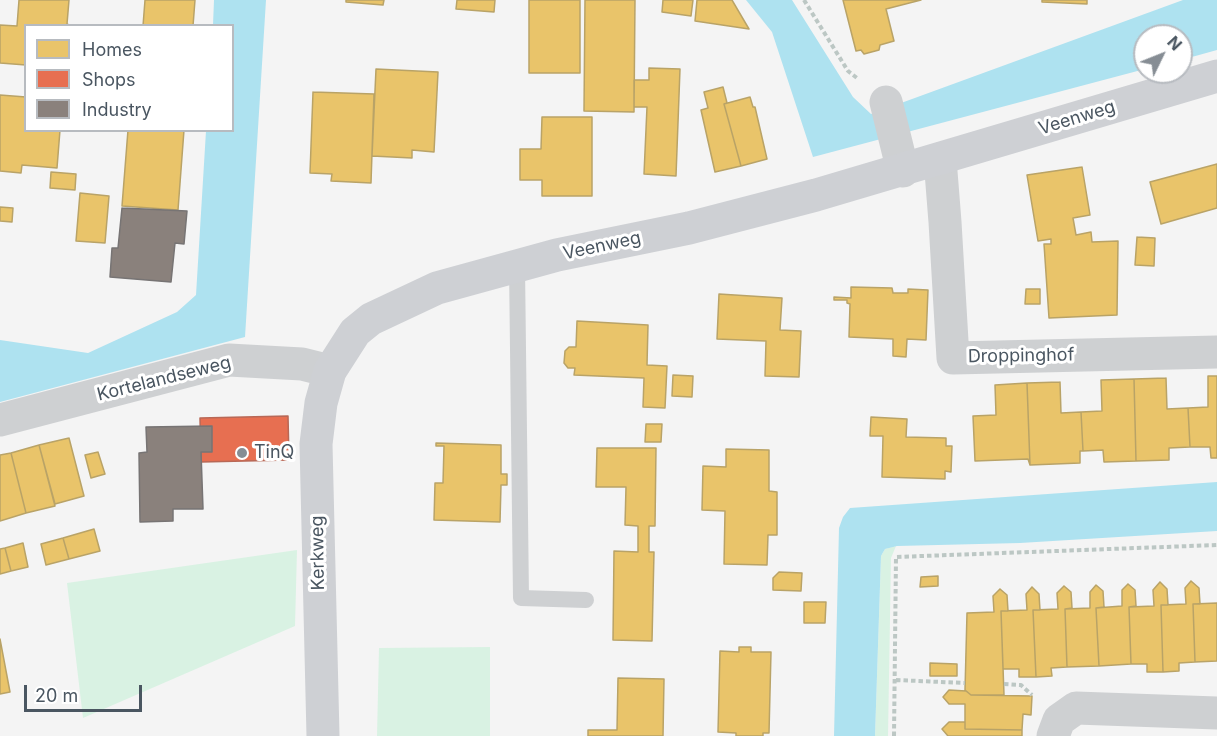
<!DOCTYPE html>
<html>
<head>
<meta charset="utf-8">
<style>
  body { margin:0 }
  #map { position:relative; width:1217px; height:736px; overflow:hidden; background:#f4f4f4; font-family:Inter,sans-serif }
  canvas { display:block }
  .legend { position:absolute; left:24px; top:24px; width:210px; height:108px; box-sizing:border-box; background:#fff; border:2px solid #b7bbc0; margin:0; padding:8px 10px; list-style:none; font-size:18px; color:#4a5661 }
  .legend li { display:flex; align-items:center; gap:12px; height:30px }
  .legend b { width:30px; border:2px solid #b7bbc0 }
  .north { position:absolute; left:1133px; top:24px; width:60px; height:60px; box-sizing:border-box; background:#fff; border:2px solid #b7bbc0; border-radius:50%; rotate:47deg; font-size:16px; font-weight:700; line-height:24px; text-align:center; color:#4a5661 }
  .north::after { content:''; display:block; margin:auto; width:21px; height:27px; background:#868d94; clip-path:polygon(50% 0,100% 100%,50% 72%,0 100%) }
  .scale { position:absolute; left:24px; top:685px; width:118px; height:27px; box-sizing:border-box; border:3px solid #4a5661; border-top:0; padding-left:8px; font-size:18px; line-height:21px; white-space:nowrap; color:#4a5661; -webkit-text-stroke:4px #fff; paint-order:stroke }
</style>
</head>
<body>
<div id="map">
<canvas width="1217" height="736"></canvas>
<ul class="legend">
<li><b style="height:16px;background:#e9c46a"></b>Homes</li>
<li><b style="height:16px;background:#e76f51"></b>Shops</li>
<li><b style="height:16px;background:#8a817c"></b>Industry</li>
</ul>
<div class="north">N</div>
<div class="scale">20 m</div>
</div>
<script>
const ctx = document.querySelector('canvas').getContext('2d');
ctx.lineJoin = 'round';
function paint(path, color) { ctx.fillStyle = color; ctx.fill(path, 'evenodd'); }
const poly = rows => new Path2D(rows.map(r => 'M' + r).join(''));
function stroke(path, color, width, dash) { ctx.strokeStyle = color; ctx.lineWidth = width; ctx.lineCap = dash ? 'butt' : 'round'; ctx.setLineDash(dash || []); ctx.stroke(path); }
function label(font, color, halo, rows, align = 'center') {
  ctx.font = font + ' Inter,sans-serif'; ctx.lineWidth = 6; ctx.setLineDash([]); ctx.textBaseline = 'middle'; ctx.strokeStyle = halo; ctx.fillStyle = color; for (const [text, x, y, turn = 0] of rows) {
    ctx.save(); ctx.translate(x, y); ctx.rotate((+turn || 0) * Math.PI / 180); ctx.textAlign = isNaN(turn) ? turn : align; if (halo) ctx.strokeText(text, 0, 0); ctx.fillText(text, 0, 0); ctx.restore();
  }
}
const green = poly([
  [896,546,891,558,888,736,875,736,881,556,885,549],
  [297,550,295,626,83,718,67,583],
  [490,647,490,736,377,736,379,648]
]);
const water = poly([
  [214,0,266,0,245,337,0,402,0,340,88,353,177,312,196,295,206,131,232,130,232,26,213,25],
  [746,0,792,0,853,97,871,114,1183,0,1217,0,1217,50,1181,60,1181,36,1145,36,1145,69,813,157,772,32],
  [1217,482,1217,531,1020,543,897,546,885,549,881,556,875,736,834,736,839,528,843,517,850,508]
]);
const homes = poly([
  [19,0,69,0,67,24,71,26,26,26,26,65,0,63,0,25,17,26,19,0],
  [145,0,195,0,193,26,143,26,145,0],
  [346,0,384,0,383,5,346,2,346,0],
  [457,0,495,0,494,12,456,9,457,0],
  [529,0,580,0,580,73,529,73,529,0],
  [585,0,635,0,634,112,584,111,585,0],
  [663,0,693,0,691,16,662,12,663,0],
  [697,0,732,0,749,29,695,21,697,0],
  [843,0,921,0,886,9,894,41,880,45,879,50,864,54,861,50,856,51,843,0],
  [1042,0,1087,0,1087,4,1042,2,1042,0],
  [649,68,680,69,676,176,644,174,647,107,634,107,634,80,649,80,649,68],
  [376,69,438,72,434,152,412,150,412,158,372,156,376,69],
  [723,87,727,103,724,104,741,166,715,172,701,110,708,108,704,92,723,87],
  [313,92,374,94,371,183,331,181,332,174,310,173,313,92],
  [0,95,26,97,26,130,60,130,57,168,22,165,21,173,0,171,0,95],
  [750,97,753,107,755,107,767,159,741,166,724,104,750,97],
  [542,117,592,117,592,196,542,196,542,180,520,180,520,149,541,149,542,117],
  [128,130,184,130,178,210,122,206,128,130],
  [1217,164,1217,208,1161,224,1150,182,1217,164],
  [1082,167,1090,215,1073,218,1076,235,1091,232,1092,242,1118,241,1117,315,1049,318,1044,244,1051,244,1051,239,1038,241,1027,175,1082,167],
  [51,172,76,174,75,190,50,188,51,172],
  [80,193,109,196,105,243,76,241,80,193],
  [0,207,13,208,12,222,0,221,0,207],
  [1137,237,1155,238,1154,266,1135,265,1137,237],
  [851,287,892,288,893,293,908,293,908,289,928,290,926,340,907,339,906,357,893,356,893,339,849,337,850,304,847,303,847,300,834,300,834,297,851,298,851,287],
  [1026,289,1040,289,1040,304,1025,304,1026,289],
  [719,294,782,298,780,330,801,331,799,377,765,376,766,341,717,339,719,294],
  [577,321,648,325,647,365,667,366,665,408,643,407,644,378,574,375,575,368,568,368,564,363,565,351,569,347,576,347,577,321],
  [673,375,693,376,692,397,672,396,673,375],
  [1208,376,1217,376,1217,458,1211,458,1210,447,1190,447,1188,408,1208,407,1208,376],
  [1166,378,1167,409,1188,408,1190,447,1169,448,1169,460,1136,461,1134,379,1166,378],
  [1134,379,1136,461,1104,462,1103,450,1083,451,1081,412,1102,411,1101,380,1134,379],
  [1060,382,1061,413,1081,412,1083,451,1080,451,1080,463,1030,465,1027,383,1060,382],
  [1027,383,1030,465,1028,459,975,461,973,416,996,415,995,385,1027,383],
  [871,417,907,419,906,437,946,438,946,446,952,446,951,472,945,471,945,479,882,477,883,436,870,436,871,417],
  [646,424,662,424,661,442,645,442,646,424],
  [69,438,84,496,55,504,39,445,69,438],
  [436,443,501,445,501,474,507,474,507,485,501,485,500,522,434,520,435,483,443,483,444,446,436,446,436,443],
  [39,445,55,506,26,513,11,453,39,445],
  [597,448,656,448,655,526,649,526,649,552,654,552,652,641,613,640,614,551,638,552,638,526,625,525,626,487,596,487,597,448],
  [726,449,769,450,769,491,777,492,777,535,768,535,767,565,724,564,725,511,702,510,703,466,726,467,726,449],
  [98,452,105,474,91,478,85,455,98,452],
  [11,453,26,513,0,521,0,455,11,453],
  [94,529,100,551,69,559,63,538,94,529],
  [63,538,69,559,46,565,41,544,63,538],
  [23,543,28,567,11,571,5,548,23,543],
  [5,548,11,571,0,574,0,549,5,548],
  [779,572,802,573,801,591,773,590,773,578,779,572],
  [938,576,938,586,920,587,921,577,938,576],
  [1191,581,1199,588,1200,604,1193,604,1195,662,1179,663,1179,671,1163,672,1161,605,1186,604,1185,588,1191,581],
  [1160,582,1167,589,1168,605,1161,605,1163,672,1147,672,1147,664,1131,664,1129,607,1154,606,1153,590,1160,582],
  [1128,584,1135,590,1136,606,1129,607,1131,664,1099,666,1096,608,1122,606,1122,590,1128,584],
  [1096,585,1103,591,1104,607,1096,608,1099,666,1067,667,1065,609,1090,608,1090,592,1096,585],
  [1064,586,1071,592,1072,608,1065,609,1067,667,1051,668,1052,676,1036,677,1033,610,1058,609,1057,593,1064,586],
  [1032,587,1039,594,1040,610,1033,610,1036,677,1019,677,1019,669,1003,669,1001,611,1027,610,1026,594,1032,587],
  [1000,589,1007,595,1008,611,1001,611,1004,695,971,695,965,690,967,613,994,612,993,596,1000,589],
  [804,602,826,602,825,623,804,623,804,602],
  [1217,603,1217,661,1195,662,1193,604,1217,603],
  [0,639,10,692,0,694,0,639],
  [739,647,751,647,751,652,771,652,769,733,763,733,763,736,736,736,736,733,718,732,720,651,739,652,739,647],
  [930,663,957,664,957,676,930,676,930,663],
  [618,678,664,679,663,736,588,736,588,730,617,730,618,678],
  [949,690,966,691,971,695,1032,696,1031,715,1023,714,1022,730,965,729,965,704,949,704,943,697,949,690],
  [949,722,965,722,965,729,1022,730,1022,736,948,736,942,729,949,722]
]);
const shops = poly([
  [288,416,289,460,201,462,200,418,288,416]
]);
const industry = poly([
  [122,208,187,211,184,244,175,243,171,282,110,277,112,248,118,248,122,208],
  [212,426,212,452,201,452,203,509,173,509,173,521,140,522,139,453,147,452,146,427,212,426]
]);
const path = poly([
  [804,0,848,71,857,78],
  [896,680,965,683],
  [1004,684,1021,685,1032,695],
  [894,736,896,557,1217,545]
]);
const lane = poly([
  [517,266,521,598,586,600]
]);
const street = poly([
  [886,102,903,171],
  [940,159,945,222,953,358,1217,352],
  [0,420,229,360,302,364,330,371],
  [1053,736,1059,720,1076,708,1217,713]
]);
const secondary = poly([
  [323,736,316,444,321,403,330,371,355,332,371,319,437,288,557,255,689,228,816,195,1217,76]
]);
const markers = [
  [242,453,6,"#868d94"]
];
const streetNames = [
  ["Veenweg",1077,118,-17],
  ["Veenweg",602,246,-12],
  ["Droppinghof",1021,356,-1],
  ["Kortelandseweg",164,379,-14],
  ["Kerkweg",318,553,-91]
];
const poiNames = [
  ["TinQ",254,453]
];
paint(green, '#d9f2e3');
paint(water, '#aee2f0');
paint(homes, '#e9c46a');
stroke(homes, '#b9a367', 1.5);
paint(shops, '#e76f51');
stroke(shops, '#b86856', 1.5);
paint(industry, '#8a817c');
stroke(industry, '#777474', 1.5);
stroke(path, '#bcc7c4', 4, [4.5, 3]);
stroke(lane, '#ced0d2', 16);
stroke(street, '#ced0d2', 33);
stroke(secondary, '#ced0d4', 33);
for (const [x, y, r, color] of markers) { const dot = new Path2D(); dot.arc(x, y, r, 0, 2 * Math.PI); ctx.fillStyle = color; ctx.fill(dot); stroke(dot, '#fff', 2); }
label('18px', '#4a5661', '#fff', streetNames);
label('18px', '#4a5661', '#fff', poiNames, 'left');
</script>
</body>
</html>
